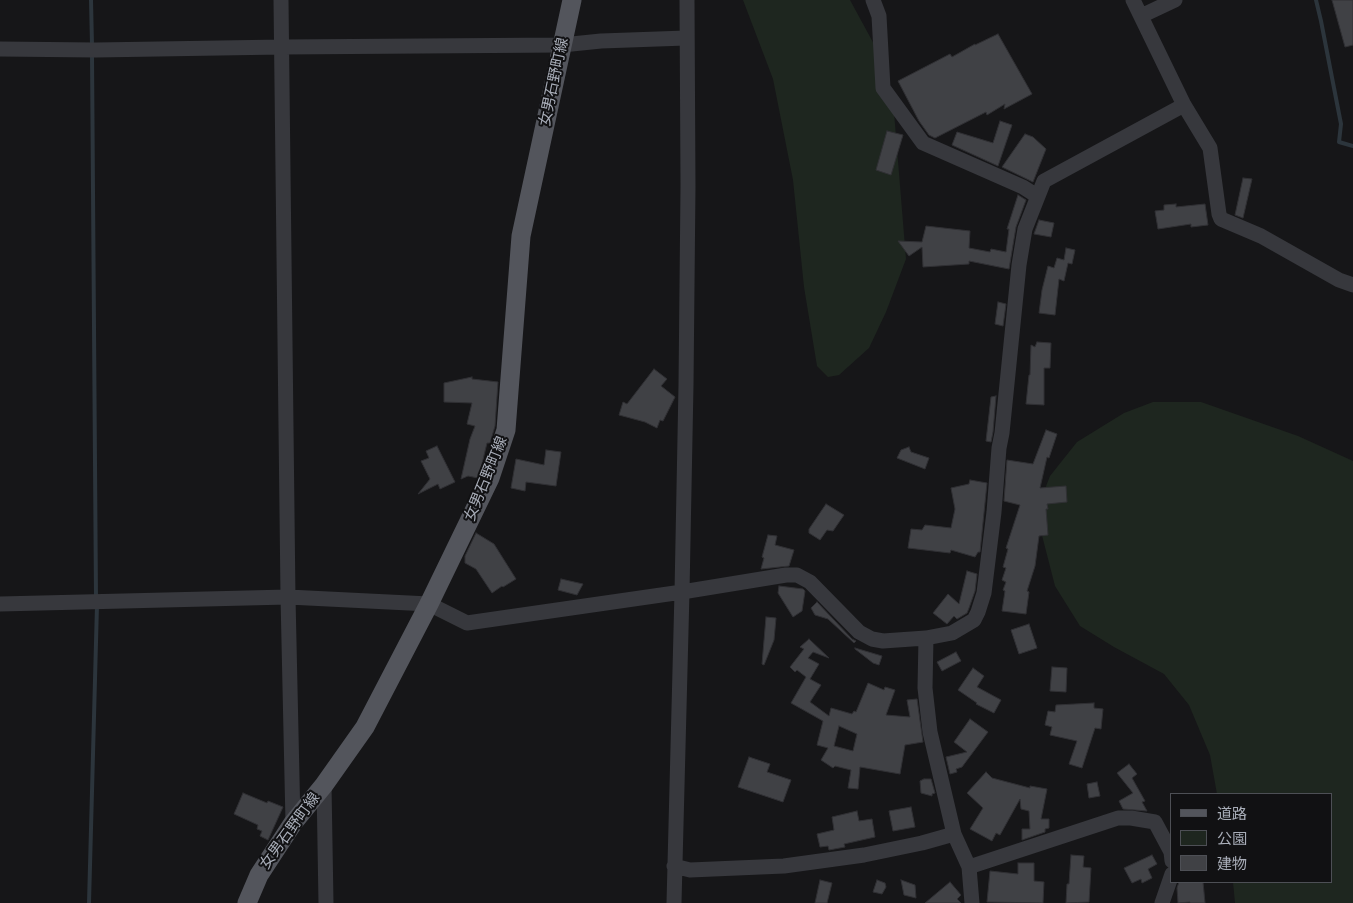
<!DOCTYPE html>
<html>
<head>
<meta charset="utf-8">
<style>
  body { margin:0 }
  #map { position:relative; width:1353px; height:903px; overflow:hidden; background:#161618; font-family:Rubik,"Noto Sans JP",sans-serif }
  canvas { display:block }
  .legend { position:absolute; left:1170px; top:793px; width:162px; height:90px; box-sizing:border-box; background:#111113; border:1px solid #4d4f55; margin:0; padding:6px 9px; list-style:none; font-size:15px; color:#a8adb8 }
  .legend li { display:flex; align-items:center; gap:10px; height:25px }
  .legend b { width:25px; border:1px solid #4d4f55 }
</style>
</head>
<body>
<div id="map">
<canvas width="1353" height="903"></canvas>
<ul class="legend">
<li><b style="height:6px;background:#53555c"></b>道路</li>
<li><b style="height:14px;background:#1e261f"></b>公園</li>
<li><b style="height:14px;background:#404145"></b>建物</li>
</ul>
</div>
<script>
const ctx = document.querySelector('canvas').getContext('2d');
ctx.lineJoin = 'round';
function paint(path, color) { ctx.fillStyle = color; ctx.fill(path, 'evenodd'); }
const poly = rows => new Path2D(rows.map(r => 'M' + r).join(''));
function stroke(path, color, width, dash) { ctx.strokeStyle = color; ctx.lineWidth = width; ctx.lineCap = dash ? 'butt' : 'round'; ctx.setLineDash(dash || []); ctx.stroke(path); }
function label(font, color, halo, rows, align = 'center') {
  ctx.font = font + ' Rubik,"Noto Sans JP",sans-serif'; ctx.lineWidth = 4; ctx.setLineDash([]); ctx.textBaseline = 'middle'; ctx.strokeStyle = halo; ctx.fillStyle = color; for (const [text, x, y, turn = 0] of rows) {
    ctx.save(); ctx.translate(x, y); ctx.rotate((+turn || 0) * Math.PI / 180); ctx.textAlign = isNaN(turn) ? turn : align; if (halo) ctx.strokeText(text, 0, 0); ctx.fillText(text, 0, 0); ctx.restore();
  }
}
const green = poly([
  [743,0,850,0,875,46,894,112,906,259,886,312,869,348,839,375,828,377,817,366,804,287,793,180,773,79],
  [1153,402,1201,402,1298,436,1353,461,1353,903,1235,903,1233,882,1332,882,1332,794,1217,794,1210,755,1189,705,1164,674,1114,647,1080,626,1055,586,1036,512,1050,476,1077,442,1124,413]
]);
const stream = poly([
  [91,0,92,45],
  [1316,0,1321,21,1341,124,1339,142,1353,146],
  [92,55,96,598],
  [89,903,97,605]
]);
const building = poly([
  [1332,0,1353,0,1353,45,1345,47,1332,0],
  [998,34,1032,94,1004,109,1005,104,987,115,986,112,935,138,929,135,919,121,898,81,950,54,952,57,975,44,975,45,998,34],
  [1000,121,1012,125,998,166,952,145,957,132,993,143,1000,121],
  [887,131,903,135,891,175,876,170,887,131],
  [1025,134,1033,137,1046,149,1033,182,1002,167,1025,134],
  [1243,178,1252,179,1243,218,1235,215,1243,178],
  [1018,195,1026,200,1016,227,1009,269,969,261,969,264,923,267,922,247,909,256,898,241,922,242,926,226,970,231,969,248,990,252,991,249,1006,252,1009,229,1007,229,1018,195],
  [1176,204,1176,207,1205,204,1208,225,1191,227,1191,224,1158,229,1155,211,1164,210,1164,205,1176,204],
  [1039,220,1054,223,1051,237,1034,234,1039,220],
  [1066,248,1075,250,1072,264,1068,263,1064,281,1059,279,1055,315,1039,313,1042,290,1048,266,1054,268,1057,258,1064,260,1066,248],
  [998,302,1006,304,1003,326,995,324,998,302],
  [1037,342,1051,343,1050,368,1044,368,1044,405,1026,404,1029,375,1030,375,1031,345,1035,347,1037,342],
  [654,369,667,379,661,386,675,397,663,421,660,420,657,428,645,422,619,415,623,402,627,404,654,369],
  [472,377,472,379,498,382,495,426,490,443,487,443,480,472,478,478,468,476,461,479,470,439,475,426,467,424,472,403,444,402,444,383,472,377],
  [996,396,993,432,991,442,986,441,991,397,996,396],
  [1046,430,1057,434,1049,458,1047,457,1040,488,1066,486,1067,502,1047,504,1048,509,1046,509,1048,535,1039,536,1035,566,1027,591,1029,592,1026,614,1002,611,1005,591,1003,590,1006,582,1002,580,1006,568,1003,567,1008,549,1006,548,1020,505,1004,501,1007,460,1033,464,1046,430],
  [437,446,455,482,440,489,438,484,418,494,430,479,421,461,429,458,426,451,437,446],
  [909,447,911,452,929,458,925,469,897,458,901,450,909,447],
  [546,450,561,452,556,486,526,482,525,491,511,488,516,459,544,465,546,450],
  [970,480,987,483,980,552,978,552,975,557,951,550,950,553,908,548,911,529,922,530,925,525,951,528,955,509,951,488,969,484,970,480],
  [826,504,844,515,833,531,827,530,820,540,809,533,809,529,826,504],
  [476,533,494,544,516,579,503,587,502,586,492,593,476,569,465,563,465,556,476,533],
  [768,535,777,536,775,545,794,550,789,566,761,569,764,558,762,557,768,535],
  [967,571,977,574,975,591,969,608,967,613,957,619,954,616,947,624,933,613,948,594,959,604,967,571],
  [561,579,583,584,577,595,558,590,561,579],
  [779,586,803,589,805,591,802,611,793,617,778,593,779,586],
  [817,602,852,639,856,641,854,643,828,619,815,615,811,608,817,602],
  [766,617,776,618,774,640,764,665,762,664,766,617],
  [1029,624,1037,648,1019,654,1011,630,1029,624],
  [809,639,829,658,813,652,808,658,819,664,810,679,821,685,810,702,829,716,831,708,852,714,854,711,856,712,868,683,884,690,885,687,895,690,886,715,910,717,907,700,917,699,923,742,905,745,900,774,860,767,858,789,848,788,851,770,835,766,833,768,821,760,828,748,817,745,823,721,791,703,806,677,797,670,795,672,790,667,804,649,800,647,809,639],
  [839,726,857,734,853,751,834,746,839,726],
  [855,648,882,656,879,665,873,663,855,649,855,648],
  [956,652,961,661,942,671,937,662,956,652],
  [1052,667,1067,668,1066,692,1050,691,1052,667],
  [973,668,984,676,977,687,1001,700,994,713,976,704,977,703,958,690,973,668],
  [1094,703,1094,708,1103,709,1101,729,1095,728,1082,768,1069,764,1077,741,1050,735,1052,727,1045,725,1048,711,1055,712,1056,705,1094,703],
  [970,719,988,732,962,767,956,769,957,772,950,774,946,757,967,752,954,742,970,719],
  [749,757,770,764,767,772,791,780,783,802,738,787,749,757],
  [1129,764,1137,774,1132,778,1145,801,1142,802,1147,811,1123,809,1119,801,1133,793,1117,773,1129,764],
  [986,772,992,778,1030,788,1030,786,1047,789,1041,819,1049,819,1049,828,1045,829,1045,832,1022,840,1022,829,1030,829,1029,811,1021,809,1020,799,1000,835,996,833,992,841,970,829,983,808,967,793,986,772],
  [924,779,931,779,935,793,932,794,932,796,921,793,920,781,924,779],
  [1097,782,1100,796,1089,798,1087,784,1097,782],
  [243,793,267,803,268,801,283,807,268,840,260,836,262,831,257,829,258,825,234,814,243,793],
  [911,807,915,827,893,831,889,811,911,807],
  [857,811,859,821,872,819,875,837,844,844,845,847,829,850,828,846,820,847,817,834,834,830,832,817,857,811],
  [1071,855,1084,856,1083,867,1091,868,1089,902,1066,903,1067,884,1069,884,1071,855],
  [1152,855,1157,864,1148,869,1152,878,1142,883,1141,879,1132,883,1124,868,1152,855],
  [1018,863,1034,863,1034,881,1044,882,1043,903,987,902,990,871,1018,874,1018,863],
  [820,880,832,883,827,903,815,903,820,880],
  [877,880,885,883,886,887,882,894,873,892,877,880],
  [901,880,915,885,916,898,904,895,901,880],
  [950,882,961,895,957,899,961,903,925,903,950,882],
  [1179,882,1203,882,1205,903,1190,903,1190,902,1178,903,1177,888,1179,882]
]);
const minor = poly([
  [281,0,288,597,293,823],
  [873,0,879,16,883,88,923,143,1023,187,1037,196],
  [1133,0,1184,105,1210,148,1219,214,1221,219,1261,236,1339,280,1353,285],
  [1141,16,1175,0],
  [0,49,96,50,282,47,562,45,601,41,686,38],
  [0,604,288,597,429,604,467,623,682,592,786,575,797,575,810,582,859,632,872,639,883,641,926,638,952,633,974,620,978,612,984,593,994,512,999,448,1002,433,1019,265,1025,229,1044,181,1184,105],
  [926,638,925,688,930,732,954,834,969,867,972,903],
  [324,785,326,903],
  [674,866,690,870,784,866,864,855,922,843,954,834],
  [969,867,1118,818,1131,818,1155,822,1171,852,1172,861],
  [674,903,682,592,686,385,688,186,687,0],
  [1162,903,1172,874]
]);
const major = poly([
  [247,903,259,875,293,823,324,785,365,727,429,604,490,478,506,430,521,236,572,0]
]);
const streetNames = [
  ["女男石野町線",554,82,-78],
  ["女男石野町線",486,479,-68],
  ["女男石野町線",290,831,-54]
];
paint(green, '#1e261f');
stroke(stream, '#2c353c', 4);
paint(building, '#404145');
stroke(building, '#303034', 1);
stroke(minor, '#37383d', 15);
stroke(major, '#53555c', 19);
label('15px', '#a8adb8', '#111113', streetNames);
</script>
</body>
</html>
